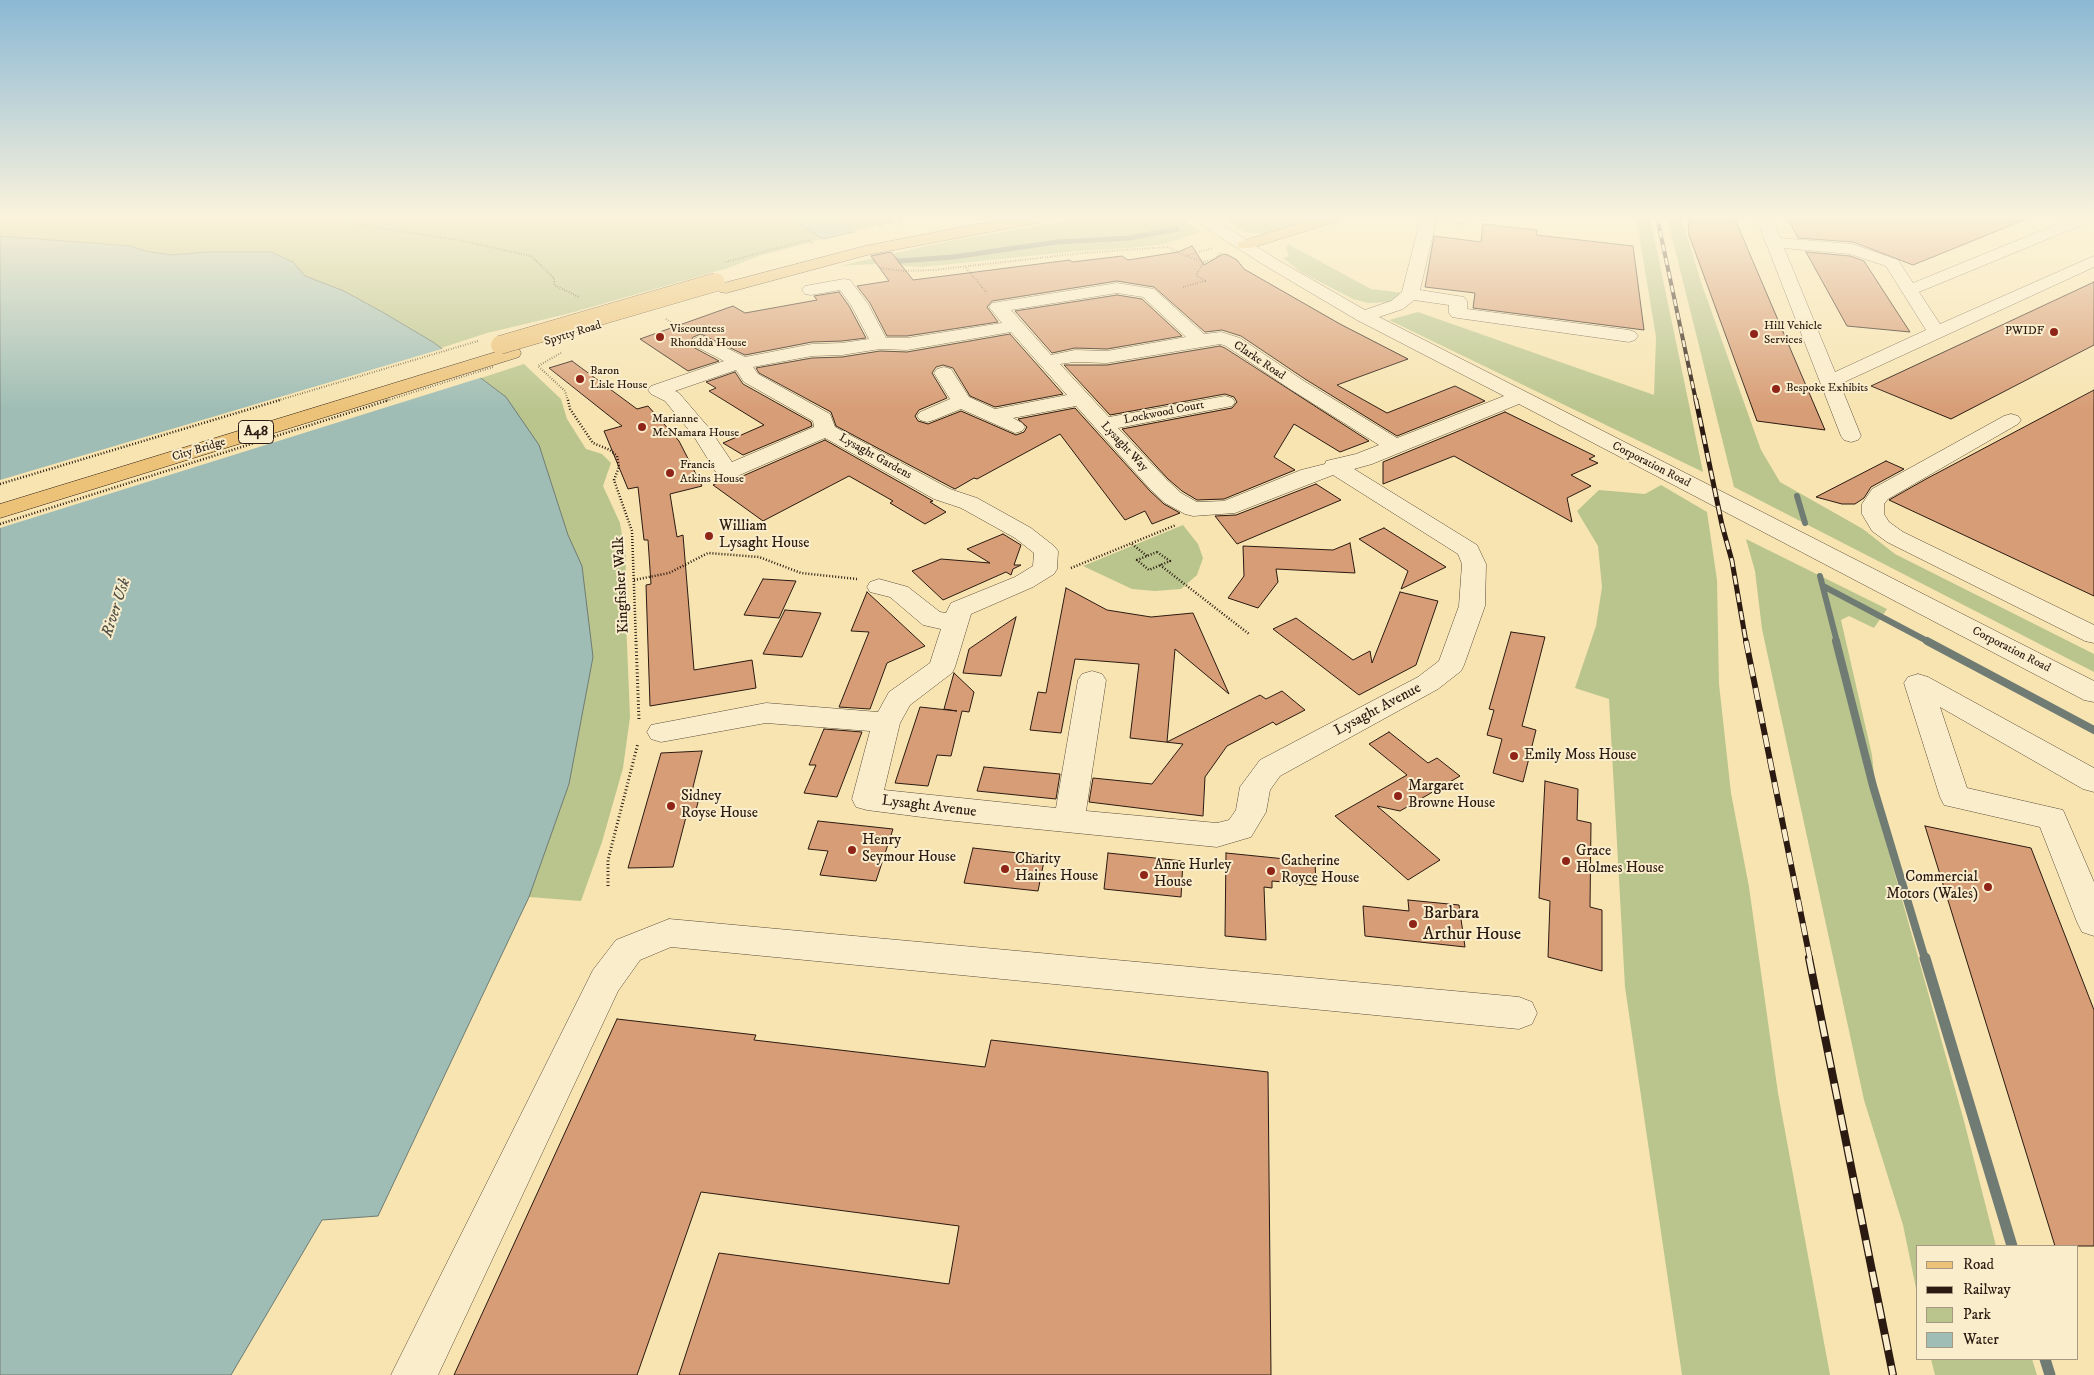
<!DOCTYPE html>
<html>
<head>
<meta charset="utf-8">
<style>
  body { margin:0 }
  #map { position:relative; width:2094px; height:1375px; overflow:hidden; background:#f7e4b1; font-family:"IM FELL DW Pica",serif }
  canvas { display:block }
  .legend { position:absolute; left:1916px; top:1245px; width:162px; height:115px; box-sizing:border-box; background:#faedcc; border:1px solid #a79981; margin:0; padding:6px 9px; list-style:none; font-size:15px; color:#2a1a11 }
  .legend li { display:flex; align-items:center; gap:10px; height:25px }
  .legend b { width:25px; border:1px solid #a79981 }
</style>
</head>
<body>
<div id="map">
<canvas width="2094" height="1375"></canvas>
<ul class="legend">
<li><b style="height:6px;background:#ecc278"></b>Road</li>
<li><b style="height:6px;background:#2a1a11"></b>Railway</li>
<li><b style="height:14px;background:#bac58e"></b>Park</li>
<li><b style="height:14px;background:#9fbdb5"></b>Water</li>
</ul>
</div>
<script>
const ctx = document.querySelector('canvas').getContext('2d');
ctx.lineJoin = 'round';
function paint(path, color) { ctx.fillStyle = color; ctx.fill(path, 'evenodd'); }
const poly = rows => new Path2D(rows.map(r => 'M' + r).join(''));
function stroke(path, color, width, dash) { ctx.strokeStyle = color; ctx.lineWidth = width; ctx.lineCap = dash ? 'butt' : 'round'; ctx.setLineDash(dash || []); ctx.stroke(path); }
function label(font, color, halo, rows, align = 'center') {
  ctx.font = font + ' "IM FELL DW Pica",serif'; ctx.lineWidth = 4; ctx.setLineDash([]); ctx.textBaseline = 'middle'; ctx.strokeStyle = halo; ctx.fillStyle = color; for (const [text, x, y, turn = 0] of rows) {
    ctx.save(); ctx.translate(x, y); ctx.rotate((+turn || 0) * Math.PI / 180); ctx.textAlign = isNaN(turn) ? turn : align; if (halo) ctx.strokeText(text, 0, 0); ctx.fillText(text, 0, 0); ctx.restore();
  }
}
const green = poly([
  [0,217,897,218,895,222,876,225,762,255,728,268,567,314,487,333,441,348,481,378,524,364,561,399,567,419,586,449,602,454,611,463,603,486,620,523,626,558,625,596,630,717,623,768,602,842,581,901,529,897,378,1216,322,1220,231,1375,0,1375],
  [1087,217,1179,217,1201,232,1164,244,1129,248,1078,251,922,267,875,264,839,266,949,241],
  [1222,217,1321,217,1269,234,1248,233,1240,230],
  [1636,217,1650,217,1703,472,1389,320,1418,312,1654,395,1656,337],
  [1667,217,1681,217,1701,282,1761,450,1780,482,1863,529,1895,554,2094,654,2094,672,1734,487],
  [1288,244,1371,289,1404,293,1391,302,1368,303,1353,299,1301,272,1283,258,1289,256,1286,248],
  [1661,485,1707,512,1717,580,1719,684,1731,793,1749,887,1778,1093,1830,1375,1682,1375,1625,987,1609,699,1575,688,1596,626,1602,587,1598,546,1577,511,1599,490,1645,494],
  [1183,525,1198,544,1203,558,1197,575,1181,589,1155,591,1132,589,1083,566],
  [1746,539,1887,609,1874,628,1849,616,1841,620,1872,755,1878,814,1964,1121,1996,1246,1918,1246,1918,1298,1903,1225,1864,1100,1762,629,1755,571],
  [1931,1359,2032,1359,2037,1375,1935,1375]
]);
const water = poly([
  [788,217,832,217,855,232,823,239,788,217],
  [0,236,130,246,145,251,172,255,206,252,271,252,293,262,305,276,344,291,384,313,433,342,506,397,539,445,568,535,582,566,593,657,569,784,529,897,378,1216,322,1220,231,1375,0,1375,0,236]
]);
const pier = poly([
  [445,348,483,377,0,528,0,480]
]);
const streamFar3 = poly([
  [889,258,899,261,953,257,1057,242,1129,238,1177,229]
]);
const streamFar2 = poly([
  [1797,496,1805,523],
  [1820,576,1837,642],
  [1823,586,1929,642]
]);
const streamFar1 = poly([
  [1836,641,1873,786,1925,959],
  [1927,641,2094,730]
]);
const stream = poly([
  [1925,958,2012,1246],
  [2045,1359,2050,1375]
]);
const building = poly([
  [1688,217,1734,217,1825,430,1757,421,1689,235,1688,217],
  [1787,217,2029,217,2029,218,1913,265,1853,242,1798,238,1787,217],
  [1483,224,1537,230,1536,235,1633,246,1644,330,1473,308,1475,293,1425,287,1434,236,1481,242,1483,224],
  [1192,246,1204,265,1223,254,1228,255,1237,260,1244,269,1340,324,1408,359,1337,385,1387,413,1455,386,1485,401,1397,436,1305,379,1241,336,1222,330,1205,332,1154,287,1117,281,992,301,987,307,998,322,907,336,887,336,870,303,857,286,889,281,871,256,891,252,913,280,1070,260,1072,262,1122,256,1128,260,1178,252,1192,246],
  [1806,252,1850,256,1864,261,1910,332,1847,326,1806,252],
  [2094,282,2094,345,1951,419,1871,386,2094,282],
  [839,292,849,306,866,338,842,341,812,342,745,355,701,334,693,337,691,341,693,347,719,361,688,371,640,339,733,306,745,313,817,300,814,296,839,292],
  [1117,295,1142,299,1182,336,1107,349,1075,348,1052,353,1015,311,1117,295],
  [1010,334,1063,394,995,407,970,396,953,368,943,365,936,367,932,373,947,398,919,410,915,416,918,421,928,424,961,411,1016,435,1024,432,1027,427,1018,419,1075,408,1150,491,1164,504,1180,513,1152,524,1145,511,1125,520,1060,434,977,479,974,478,955,489,951,487,836,426,831,412,759,373,756,368,812,358,842,357,880,351,907,352,1010,334],
  [1220,346,1225,348,1369,441,1340,452,1294,424,1274,457,1295,470,1224,499,1197,500,1182,491,1168,479,1122,429,1232,408,1237,402,1234,397,1225,394,1110,415,1064,365,1107,365,1220,346],
  [572,361,637,409,648,406,679,441,702,486,670,494,677,537,683,535,694,670,752,660,756,688,650,706,646,585,651,584,648,540,644,540,638,487,628,489,604,431,622,426,549,368,572,361],
  [735,372,743,384,811,422,812,426,743,455,723,443,764,425,709,391,716,388,706,382,735,372],
  [2094,390,2094,596,1889,500,1926,479,2094,390],
  [1505,412,1595,456,1589,459,1598,463,1571,475,1591,486,1567,498,1572,522,1454,456,1383,484,1383,462,1505,412],
  [825,440,933,501,930,502,946,512,925,524,890,503,893,501,849,476,763,521,713,485,723,480,736,479,825,440],
  [1886,461,1904,469,1871,487,1864,498,1855,504,1842,504,1816,497,1886,461],
  [1316,484,1341,500,1237,544,1215,516,1236,515,1316,484],
  [1384,528,1446,567,1401,589,1408,571,1359,539,1384,528],
  [1003,534,1021,545,1014,565,1021,565,1013,569,1011,575,1006,572,943,600,912,571,941,559,990,563,967,549,1003,534],
  [1350,543,1355,573,1276,569,1278,582,1258,608,1228,598,1244,576,1243,546,1333,550,1350,543],
  [763,579,796,581,779,618,744,615,763,579],
  [1066,588,1107,610,1151,617,1193,613,1229,694,1175,649,1167,742,1260,695,1266,699,1282,691,1305,710,1276,725,1273,722,1227,746,1205,777,1203,816,1089,802,1093,778,1152,784,1183,744,1130,738,1139,664,1075,659,1061,733,1030,730,1038,692,1046,693,1066,588],
  [867,592,925,646,887,663,870,709,839,707,869,632,851,631,867,592],
  [1400,592,1438,601,1416,665,1359,695,1273,629,1296,618,1353,660,1370,651,1372,663,1400,592],
  [785,610,821,613,802,657,763,654,785,610],
  [1016,617,1001,676,963,673,969,649,1016,617],
  [1511,632,1545,637,1522,726,1536,730,1523,782,1493,773,1502,739,1487,735,1494,710,1489,709,1511,632],
  [954,673,974,692,969,712,962,711,951,756,937,755,928,786,895,783,920,707,957,711,944,709,954,673],
  [824,729,862,732,837,797,804,793,816,765,809,765,824,729],
  [1389,732,1428,763,1437,758,1460,776,1400,811,1377,806,1440,860,1408,880,1335,816,1407,775,1369,744,1389,732],
  [702,751,691,795,700,795,694,817,686,817,673,867,628,868,661,753,702,751],
  [984,767,1060,774,1056,799,977,791,984,767],
  [1545,781,1578,789,1577,820,1591,823,1590,907,1602,910,1602,971,1548,957,1550,901,1539,898,1545,781],
  [818,821,893,829,876,881,820,875,828,851,808,849,818,821],
  [1925,826,2031,848,2094,1010,2094,1246,2055,1246,1925,826],
  [973,848,1045,856,1038,891,964,883,973,848],
  [1108,853,1183,861,1181,897,1104,889,1108,853],
  [1226,853,1315,862,1316,885,1272,881,1272,888,1264,887,1266,940,1225,936,1226,853],
  [1408,900,1459,905,1465,947,1365,936,1363,906,1409,911,1408,900],
  [617,1019,756,1035,754,1040,985,1067,991,1040,1268,1072,1271,1375,679,1375,719,1253,949,1284,959,1226,701,1192,637,1375,454,1375,617,1019]
]);
const pathFar2 = poly([
  [257,217,327,220,458,240,531,256,554,278,554,285,579,297],
  [1062,220,1080,217],
  [898,225,901,222,900,217],
  [882,227,880,225,892,222,889,217],
  [726,262,807,240,814,244],
  [1204,262,1186,256,1212,248],
  [881,268,904,271,934,270,1083,253,1168,247,1186,256],
  [966,268,987,293],
  [1183,287,1205,281,1196,275,1204,262,1216,258,1221,252],
  [666,319,684,331],
  [561,353,538,366,565,391,568,401]
]);
const pathFar1 = poly([
  [568,400,570,409,593,443,610,450,617,456,619,467,614,480,632,531,636,642],
  [1132,544,1147,556],
  [1157,552,1170,561,1149,570,1137,560,1157,552],
  [1160,565,1249,634],
  [1071,568,1176,525],
  [634,580,669,573,708,553,759,557,801,573,857,579]
]);
const path = poly([
  [636,641,639,720],
  [608,886,608,860,638,743]
]);
const minor = poly([
  [1189,217,1209,217,1219,222,1276,259,1365,310,1391,301,1402,292,1421,217,1437,217,1420,290,1464,297,1467,301,1467,309,1629,330,1635,332,1638,336,1635,340,1629,342,1458,318,1452,317,1449,313,1449,305,1414,300,1403,309,1379,317,2094,681,2094,702,2084,700,1519,404,1372,464,1354,469,1477,545,1486,564,1485,606,1464,665,1461,671,1438,689,1280,776,1270,790,1266,812,1251,837,1217,847,945,820,867,810,856,807,852,799,870,731,766,723,661,742,651,739,647,732,651,725,766,703,878,712,889,692,930,663,941,629,923,625,890,597,870,592,867,587,870,582,879,579,908,587,940,612,946,613,951,603,1015,577,1033,566,1034,553,1015,538,961,508,934,499,825,438,735,477,727,479,719,477,693,435,665,401,651,394,648,390,651,386,724,361,695,346,693,342,695,338,702,336,745,357,812,344,842,343,869,339,851,305,840,290,811,295,805,294,802,290,805,286,844,279,850,280,868,304,886,338,907,338,1002,323,989,307,992,303,998,302,1117,283,1154,289,1204,334,1221,332,1240,338,1304,381,1397,438,1504,396,1357,320,1264,265,1189,217],
  [1117,293,1143,297,1186,337,1107,351,1075,350,1051,355,1011,310,1117,293],
  [1011,332,1067,395,995,409,969,397,951,369,944,367,937,369,934,373,950,399,920,412,917,416,920,420,927,422,934,420,961,409,1015,433,1022,431,1025,427,1022,423,1013,418,1076,406,1151,490,1165,503,1185,514,1193,516,1235,513,1333,475,1458,554,1462,564,1459,606,1439,661,1418,677,1260,760,1240,787,1236,810,1229,820,1217,823,1086,811,1106,680,1102,674,1092,671,1082,674,1078,680,1056,808,884,790,900,723,910,705,952,673,955,667,971,614,1033,587,1054,574,1057,569,1058,551,1054,546,1031,528,977,498,950,489,835,427,830,414,758,374,753,367,812,356,842,355,880,349,907,350,1011,332],
  [1220,344,1226,346,1290,389,1379,445,1356,454,1326,461,1325,464,1301,470,1224,501,1197,502,1181,493,1167,480,1118,428,1232,406,1235,402,1232,398,1225,396,1109,417,1060,364,1075,362,1107,363,1220,344],
  [736,370,744,382,813,421,814,427,732,462,709,428,679,393,675,391,736,370],
  [1440,217,1470,217,1472,219,1469,222,1464,224,1442,220,1440,217],
  [1756,217,1772,217,1780,238,1852,244,1898,260,1913,283,2075,217,2094,217,2094,220,1919,292,1940,324,2094,256,2094,267,1840,384,1861,436,1858,440,1851,442,1844,440,1841,436,1756,217],
  [1784,248,1850,254,1886,266,1926,330,1835,372,1784,248],
  [2011,414,2018,416,2021,420,2018,424,1888,499,1884,504,1884,514,1889,522,1903,532,2094,625,2094,643,2085,641,1887,542,1872,531,1862,514,1862,504,1872,489,2004,416,2011,414],
  [1918,674,1928,677,2094,768,2094,792,2083,789,1940,707,1967,788,2063,810,2094,882,2094,936,2082,932,2077,922,2040,827,1944,805,1940,797,1904,683,1908,677,1918,674],
  [669,919,1519,997,1532,1002,1537,1013,1532,1024,1519,1029,671,947,640,960,618,991,438,1375,391,1375,593,970,616,940,669,919]
]);
const major = poly([
  [1014,217,1049,217,1047,220,1042,222,867,255,726,293,720,292,717,288,720,284,865,246,1014,217],
  [1319,217,1343,217,1341,220,1251,248,1239,248,1237,245,1239,242,1319,217],
  [512,347,519,349,521,353,519,357,0,518,0,504,512,347]
]);
const railFar3 = poly([
  [1657,217,1696,401]
]);
const railFar2 = poly([
  [1696,400,1722,525,1732,561,1746,642]
]);
const railFar1 = poly([
  [1746,641,1810,959]
]);
const rail = poly([
  [1809,958,1893,1375]
]);
const pathBridgeFar1 = poly([
  [276,401,478,341],
  [385,401,493,367]
]);
const pathBridge = poly([
  [0,484,280,400],
  [0,524,389,400]
]);
const majorBridge = poly([
  [500,345,716,282]
]);
const markers = [
  [2054,332,5,"#8f2418"],
  [1754,334,5,"#8f2418"],
  [660,337,5,"#8f2418"],
  [580,379,5,"#8f2418"],
  [1776,389,5,"#8f2418"],
  [642,427,5,"#8f2418"],
  [670,473,5,"#8f2418"],
  [709,536,5,"#8f2418"],
  [1514,756,5,"#8f2418"],
  [1398,796,5,"#8f2418"],
  [671,806,5,"#8f2418"],
  [852,850,5,"#8f2418"],
  [1566,861,5,"#8f2418"],
  [1005,869,5,"#8f2418"],
  [1271,871,5,"#8f2418"],
  [1144,875,5,"#8f2418"],
  [1988,887,5,"#8f2418"],
  [1413,924,5,"#8f2418"]
];
const farPoinames = [
  ["Hill Vehicle",1764,327],
  ["Services",1764,341],
  ["Viscountess",670,330],
  ["Rhondda House",670,344],
  ["PWIDF",2044,332,"right"],
  ["Baron",590,372],
  ["Lisle House",590,386],
  ["Bespoke Exhibits",1786,389],
  ["Marianne",652,420],
  ["McNamara House",652,434],
  ["Francis",680,466],
  ["Atkins House",680,480]
];
const farStreetnames = [
  ["Spytty Road",573,334,-17],
  ["Clarke Road",1259,361,34],
  ["Lockwood Court",1164,413,-11],
  ["Lysaght Way",1124,447,47],
  ["City Bridge",199,450,-17],
  ["Lysaght Gardens",875,457,29],
  ["Corporation Road",1651,465,27],
  ["Corporation Road",2011,650,27]
];
const shields = [
  [256,432,35]
];
const shieldNames = [
  ["A48",256,432]
];
const poiNames = [
  ["William",719,527],
  ["Lysaght House",719,544],
  ["Emily Moss House",1524,756],
  ["Margaret",1408,787],
  ["Browne House",1408,804],
  ["Sidney",681,797],
  ["Royse House",681,814],
  ["Henry",862,841],
  ["Seymour House",862,858],
  ["Grace",1576,852],
  ["Holmes House",1576,869],
  ["Charity",1015,860],
  ["Haines House",1015,877],
  ["Catherine",1281,862],
  ["Royce House",1281,879],
  ["Anne Hurley",1154,866],
  ["House",1154,883],
  ["Commercial",1978,878,"right"],
  ["Motors (Wales)",1978,895,"right"]
];
const streetNames = [
  ["Kingfisher Walk",622,585,-93],
  ["Lysaght Avenue",1378,710,-28],
  ["Lysaght Avenue",929,807,7]
];
const waterNames = [
  ["River Usk",117,608,-72]
];
const nearPoinames = [
  ["Barbara",1423,914],
  ["Arthur House",1423,935]
];
paint(green, '#bac58e');
paint(water, '#9fbdb5');
stroke(water, '#707c73', 1);
paint(pier, '#f7e4b1');
stroke(streamFar3, '#707c73', 5);
stroke(streamFar2, '#707c73', 6);
stroke(streamFar1, '#707c73', 8);
stroke(stream, '#707c73', 11);
paint(building, '#d79d76');
stroke(building, '#2a1a11', 1);
stroke(minor, '#5d4c39', 1);
stroke(major, '#2a1a11', 1);
stroke(pathFar2, '#2a1a11', 2, [0.5, 2]);
stroke(pathFar1, '#2a1a11', 2.5, [1, 2]);
stroke(path, '#2a1a11', 3, [1, 2.5]);
paint(minor, '#faedcc');
paint(major, '#ecc278');
stroke(railFar3, '#2a1a11', 4);
stroke(railFar2, '#2a1a11', 5);
stroke(railFar1, '#2a1a11', 6);
stroke(rail, '#2a1a11', 8);
stroke(railFar3, '#faedcc', 2.5, [7]);
stroke(railFar2, '#faedcc', 3, [9]);
stroke(railFar1, '#faedcc', 4.5, [12]);
stroke(rail, '#faedcc', 5.5, [16]);
stroke(majorBridge, '#2a1a11', 19, []);
stroke(pathBridgeFar1, '#2a1a11', 2, [0.5, 2]);
stroke(pathBridge, '#2a1a11', 2.5, [1, 2]);
stroke(majorBridge, '#ecc278', 18);
const sky = ctx.createLinearGradient(0, 0, 0, 410);
sky.addColorStop(0, '#8bb8d4');
sky.addColorStop(0.53, '#fbf3dc');
sky.addColorStop(1, '#fbf3dc00');
ctx.fillStyle = sky;
ctx.fillRect(0, 0, 2094, 410);
for (const [x, y, r, color] of markers) { const dot = new Path2D(); dot.arc(x, y, r, 0, 2 * Math.PI); ctx.fillStyle = color; ctx.fill(dot); stroke(dot, '#faedcc', 2); }
label('12px', '#2a1a11', '#faedcc', farPoinames, 'left');
label('12px', '#2a1a11', '#faedcc', farStreetnames);
for (const [x, y, w] of shields) { const box = new Path2D(); box.roundRect(x - w / 2, y - 11.5, w, 23, 4); ctx.fillStyle = '#faedcc'; ctx.fill(box); stroke(box, '#2a1a11', 1); }
label('bold 14px', '#2a1a11', null, shieldNames);
label('15px', '#2a1a11', '#faedcc', poiNames, 'left');
label('15px', '#2a1a11', '#faedcc', streetNames);
label('italic 16px', '#53534a', '#faedcc', waterNames);
label('18px', '#2a1a11', '#faedcc', nearPoinames, 'left');
</script>
</body>
</html>
